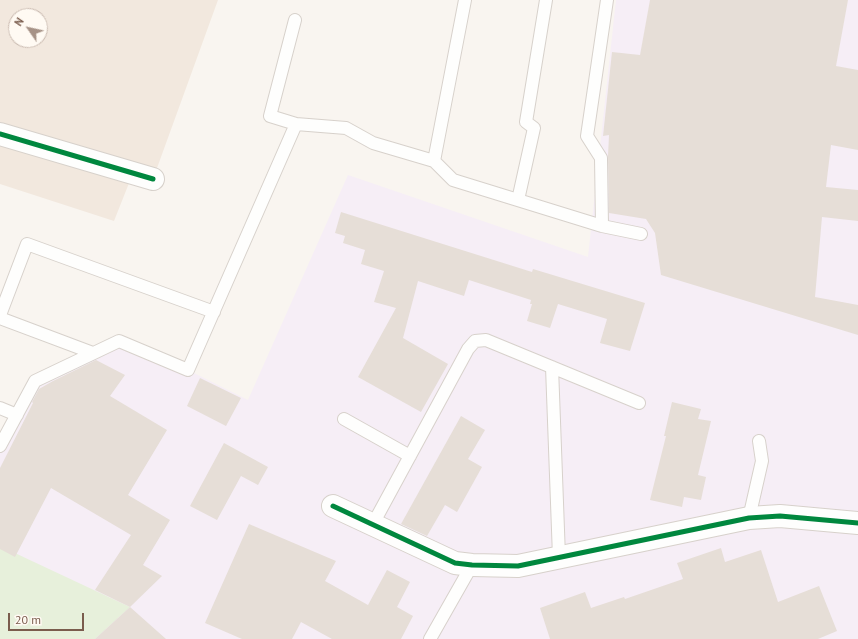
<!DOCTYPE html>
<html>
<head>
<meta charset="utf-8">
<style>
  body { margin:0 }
  #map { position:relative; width:858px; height:639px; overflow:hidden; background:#f9f5f0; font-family:"PT Sans",sans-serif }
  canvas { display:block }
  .north { position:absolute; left:8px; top:8px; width:40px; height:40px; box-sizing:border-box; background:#fffaf3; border:1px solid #cabbb1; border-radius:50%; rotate:304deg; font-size:11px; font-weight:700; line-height:16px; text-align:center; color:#7a5c4d }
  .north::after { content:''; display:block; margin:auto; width:14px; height:18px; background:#a69286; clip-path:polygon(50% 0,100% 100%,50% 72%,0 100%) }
  .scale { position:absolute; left:8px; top:613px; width:76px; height:18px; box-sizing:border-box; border:2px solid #7a5c4d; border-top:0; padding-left:5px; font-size:12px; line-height:14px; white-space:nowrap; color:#7a5c4d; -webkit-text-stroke:3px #fffaf3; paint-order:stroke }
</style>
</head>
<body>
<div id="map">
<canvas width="858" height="639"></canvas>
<div class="north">N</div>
<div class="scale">20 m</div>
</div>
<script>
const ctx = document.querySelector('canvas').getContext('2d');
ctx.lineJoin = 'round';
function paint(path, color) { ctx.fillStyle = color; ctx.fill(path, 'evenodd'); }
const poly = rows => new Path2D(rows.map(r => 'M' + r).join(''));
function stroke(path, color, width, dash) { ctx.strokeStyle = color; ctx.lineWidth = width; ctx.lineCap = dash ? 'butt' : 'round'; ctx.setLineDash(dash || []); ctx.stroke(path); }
const residential = poly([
  [0,0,218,0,153,179,133,173,114,221,0,184],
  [16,16,40,16,40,40,16,40]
]);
const education = poly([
  [616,0,858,0,858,639,0,639,0,446,35,381,119,341,188,370,248,400,348,175,588,257]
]);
const green = poly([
  [0,546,130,607,95,639,0,639]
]);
const building = poly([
  [650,0,848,0,836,66,858,70,858,150,831,145,826,187,858,190,858,221,822,217,815,297,858,305,858,335,661,275,655,233,646,219,609,213,608,156,609,135,603,136,612,52,640,55],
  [341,212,532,272,533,269,645,303,630,351,600,343,607,319,558,304,550,328,527,321,532,304,530,304,531,300,469,280,464,296,418,281,403,338,448,364,421,412,358,377,396,308,374,302,384,271,361,264,365,250,343,243,345,236,335,233],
  [96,360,125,375,110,396,167,430,128,495,170,520,143,565,162,576,130,607,95,590,131,535,51,488,15,557,0,549,0,468,33,403,32,402,39,389,53,381],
  [200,378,241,398,226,426,187,406],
  [672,402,701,409,698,419,711,421,698,475,706,477,701,500,684,497,682,507,650,500,666,436,664,436],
  [461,416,485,430,468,459,482,467,457,512,445,505,427,536,401,524],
  [224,443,268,467,258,485,241,476,217,520,190,506],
  [249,524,336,561,325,581,368,605,387,570,410,582,397,607,413,616,401,639,332,639,301,622,292,639,242,639,205,623],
  [721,548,725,562,761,550,778,602,819,586,837,631,818,639,550,639,540,608,585,592,591,608,624,597,625,599,683,579,677,563],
  [130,607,166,639,95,639]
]);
const service = poly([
  [295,20,270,116,296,124],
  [434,161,465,0],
  [518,200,534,128,526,122,546,0],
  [602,226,601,158,587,136,607,0],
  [0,315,27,244,214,312],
  [0,318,93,353],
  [552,367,559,557],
  [0,408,17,415],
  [344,419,410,456],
  [0,446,35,381,119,341,188,370,296,124,346,128,373,143,434,161,453,180,602,226,641,234],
  [749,518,762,461,759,441],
  [373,524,468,349,475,341,486,340,639,403],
  [430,639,472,565]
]);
const minor = poly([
  [0,134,153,179],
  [333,506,455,563,472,565,518,566,749,518,780,516,858,523]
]);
const cycleway = poly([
  [0,134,153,179],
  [333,506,455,563,472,565,518,566,749,518,780,516,858,523]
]);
paint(residential, '#f2e8de');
paint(education, '#f6eef6');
paint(green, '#e7f0db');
paint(building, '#e6ded7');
stroke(service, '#d7d1cb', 14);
stroke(minor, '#d7d1cb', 24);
stroke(service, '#fefefd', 12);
stroke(minor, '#fefefd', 22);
stroke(cycleway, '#00873e', 5);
</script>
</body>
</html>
